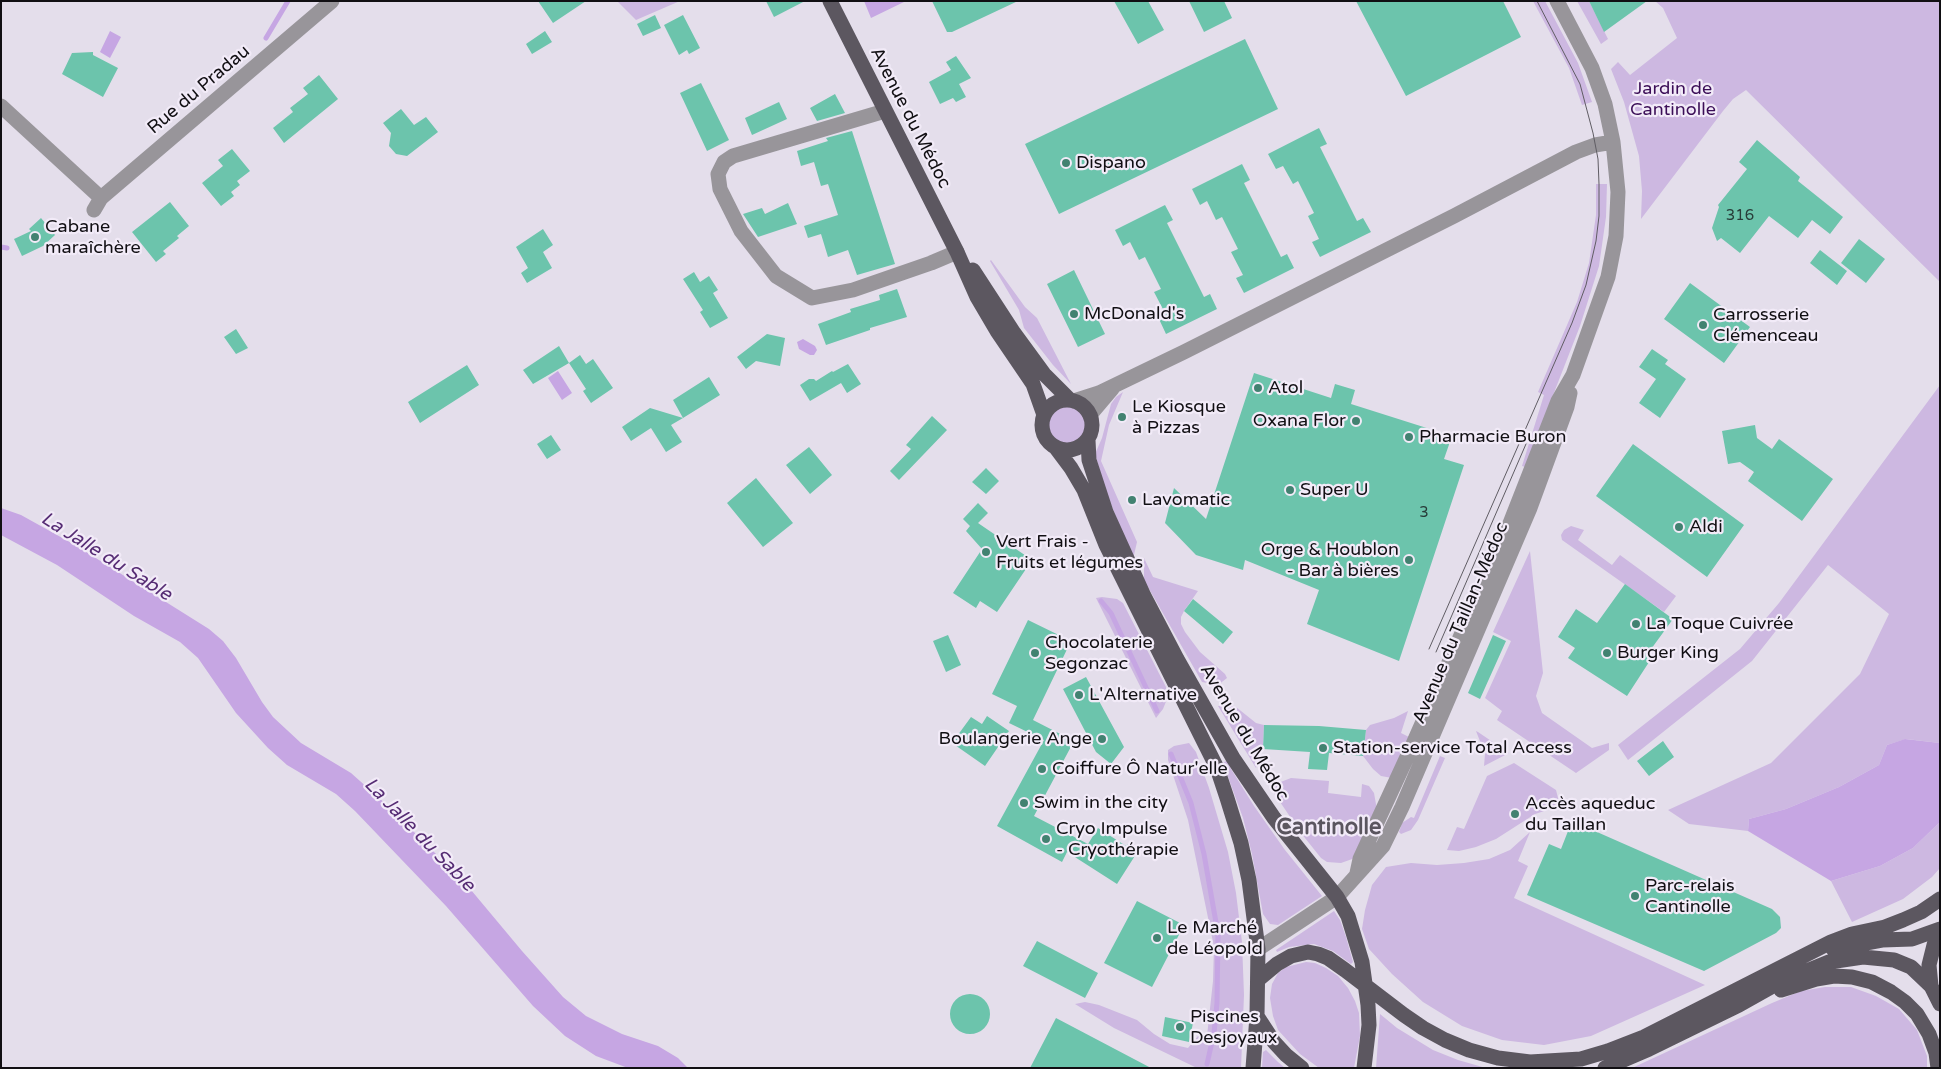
<!DOCTYPE html>
<html>
<head>
<meta charset="utf-8">
<style>
  body { margin:0 }
  #map { position:relative; width:1941px; height:1069px; overflow:hidden; background:#e4deeb; font-family:"Varela Round",sans-serif }
  canvas { display:block }
  .frame { position:absolute; inset:0; border:2px solid #110f13; pointer-events:none }
</style>
</head>
<body>
<div id="map">
<canvas width="1941" height="1069"></canvas>
<div class="frame"></div>
</div>
<script>
const ctx = document.querySelector('canvas').getContext('2d');
ctx.lineJoin = 'round';
function paint(path, color) { ctx.fillStyle = color; ctx.fill(path, 'evenodd'); }
const poly = rows => new Path2D(rows.map(r => 'M' + r).join(''));
function stroke(path, color, width, dash) { ctx.strokeStyle = color; ctx.lineWidth = width; ctx.lineCap = dash ? 'butt' : 'round'; ctx.setLineDash(dash || []); ctx.stroke(path); }
function label(font, color, halo, rows, align = 'center') {
  ctx.font = font + ' "Varela Round",sans-serif'; ctx.lineWidth = 4.5; ctx.setLineDash([]); ctx.textBaseline = 'middle'; ctx.strokeStyle = halo; ctx.fillStyle = color; for (const [text, x, y, turn = 0] of rows) {
    ctx.save(); ctx.translate(x, y); ctx.rotate((+turn || 0) * Math.PI / 180); ctx.textAlign = isNaN(turn) ? turn : align; if (halo) ctx.strokeText(text, 0, 0); ctx.fillText(text, 0, 0); ctx.restore();
  }
}
const green = poly([
  [617,1,680,1,636,20],
  [1533,1,1545,1,1578,63,1592,102,1582,105,1569,68],
  [1577,1,1589,1,1608,39,1601,44],
  [1655,1,1940,1,1940,282,1746,90,1733,99,1723,111,1641,219,1642,191,1639,156,1624,102,1611,69,1618,62,1630,75,1677,38,1663,8],
  [1596,184,1607,184,1606,217,1599,266,1580,326,1525,467,1522,466,1544,395,1538,392,1577,302,1589,263,1596,215],
  [991,260,1025,307,1037,318,1071,384,1053,365,1024,328,1019,310,990,261],
  [1940,385,1940,743,1906,739,1887,745,1879,765,1839,787,1786,809,1749,819,1748,831,1689,824,1668,810,1771,763,1860,674,1889,614,1828,565,1752,661,1628,760,1618,745,1740,649,1779,603],
  [1123,392,1109,425,1101,461,1137,542,1133,559,1106,492,1095,454,1102,438,1111,404,1116,397],
  '1048 425a19 19 0 1 1 38 0a19 19 0 1 1-38 0Z',
  [1571,526,1584,530,1578,540,1612,565,1620,555,1676,596,1664,612,1562,540,1561,535,1564,530],
  [1530,551,1543,673,1536,696,1542,713,1592,748,1609,743,1609,750,1576,773,1497,720,1502,711,1485,698,1511,641,1493,632],
  [1144,558,1153,577,1198,591,1184,611,1181,617,1181,624,1185,632,1200,652,1225,674,1227,678,1218,685,1202,682,1144,580],
  [1102,597,1117,599,1123,603,1166,687,1167,699,1163,709,1156,718,1096,598],
  [1228,705,1236,707,1256,723,1264,725,1263,749,1259,757,1256,768,1218,706],
  [1408,711,1401,733,1409,737,1392,778,1381,776,1373,769,1363,756,1366,730,1370,725,1394,718],
  [1476,731,1478,732,1509,753,1484,766,1485,754],
  [1189,743,1196,752,1209,788,1228,852,1236,893,1242,942,1244,995,1241,1068,1197,1068,1114,1028,1075,1004,1085,1002,1099,1005,1137,1020,1154,1034,1170,1044,1188,1048,1198,1036,1207,1036,1213,981,1214,947,1188,820,1168,760,1168,750,1174,746],
  [1440,756,1445,758,1418,820,1411,830,1401,834,1399,832,1402,823,1411,817,1414,818],
  [1226,761,1254,806,1285,850,1322,896,1278,925,1270,924,1263,914,1252,854,1243,818,1223,763],
  [1514,763,1556,790,1560,806,1535,814,1496,839,1476,847,1459,851,1447,850,1457,827,1464,829,1487,776],
  [1291,778,1329,781,1328,793,1361,797,1362,784,1369,786,1374,793,1377,810,1355,858,1341,863,1327,862,1321,858,1301,833,1274,793,1274,788,1278,783],
  [1940,822,1940,868,1932,877,1903,899,1852,922,1831,881,1880,866,1913,848],
  [1530,832,1518,861,1528,866,1514,898,1705,985,1591,1036,1544,1045,1502,1040,1462,1026,1423,1002,1392,974,1369,949,1362,929,1365,910,1372,885,1386,867,1411,863,1437,865,1464,863,1489,859,1510,850],
  [1334,911,1340,920,1346,937,1353,962,1351,964,1333,951,1314,944,1289,947,1277,952,1276,950],
  [1306,962,1315,963,1326,968,1338,976,1348,988,1355,1001,1359,1013,1360,1036,1354,1068,1319,1068,1300,1054,1278,1030,1273,1016,1270,998,1272,984,1278,973,1286,967],
  [1825,987,1851,987,1876,996,1899,1009,1917,1030,1927,1056,1927,1068,1632,1068,1772,1003,1801,991],
  [1380,1014,1397,1028,1433,1050,1458,1060,1486,1068,1376,1068],
  [1266,1050,1278,1062,1285,1068,1262,1068,1263,1052]
]);
const water = poly([
  [864,1,906,1,871,18],
  [110,31,121,37,110,58,100,52],
  [803,339,815,346,817,350,814,355,810,355,799,349,797,342],
  [558,371,572,393,562,400,548,378],
  [1,508,21,515,75,545,209,629,223,641,236,658,262,702,273,717,301,743,351,773,388,806,466,884,522,951,563,997,586,1016,622,1034,658,1046,678,1058,688,1068,628,1068,596,1056,565,1036,533,1006,446,906,355,811,336,794,287,765,268,748,236,713,198,658,180,642,134,616,57,565,1,535],
  [1905,739,1940,743,1940,822,1913,848,1880,866,1831,881,1748,831,1749,819,1786,809,1839,787,1879,765,1887,745]
]);
const stream = poly([
  [266,38,288,1],
  [1,247,7,248],
  [1101,601,1111,613,1157,711],
  [1171,754,1191,803,1204,854,1218,934,1217,1003,1214,1033,1207,1064]
]);
const building = poly([
  [538,1,586,1,553,23],
  [766,1,805,1,774,17],
  [932,1,1018,1,952,32,947,32],
  [1114,1,1148,1,1164,30,1138,44],
  [1189,1,1224,1,1232,18,1204,32],
  [1356,1,1503,1,1521,37,1406,96],
  [1589,1,1647,1,1604,32],
  [655,15,661,28,643,36,637,24],
  [683,15,700,48,689,54,687,50,679,55,664,25],
  [545,31,552,42,532,54,526,44],
  [1245,39,1278,109,1059,214,1025,144],
  [93,52,93,55,118,68,103,97,62,74,72,53],
  [956,56,971,78,959,84,966,97,956,102,953,98,940,104,929,82,951,70,946,62],
  [319,75,338,99,284,143,273,128,293,112,290,108,308,94,303,88],
  [701,83,729,140,707,151,680,93],
  [835,94,845,113,817,121,810,108],
  [779,102,787,119,752,135,745,118],
  [401,109,414,125,426,117,438,132,407,156,396,154,389,146,391,133,383,123],
  [1319,128,1327,144,1320,147,1357,221,1363,218,1371,232,1320,257,1312,242,1319,239,1308,216,1314,213,1298,181,1293,184,1283,166,1276,169,1268,154],
  [852,131,895,264,857,275,848,250,828,257,821,234,808,238,804,226,838,215,828,184,821,186,814,162,801,166,797,151,828,141,826,138],
  [1757,140,1800,177,1798,181,1843,217,1830,234,1812,220,1798,238,1769,216,1740,253,1721,238,1717,241,1712,228,1719,207,1718,205,1747,169,1739,162],
  [232,149,250,171,237,181,240,185,231,192,234,196,221,206,202,183,223,166,218,160],
  [1242,164,1250,180,1244,183,1281,257,1287,254,1294,268,1244,293,1236,278,1243,275,1231,252,1238,249,1222,217,1216,220,1207,201,1200,205,1192,189],
  [170,202,189,226,177,236,179,238,163,251,166,254,156,262,132,232],
  [788,203,797,224,758,237,743,214,762,208,765,214],
  [1165,205,1173,220,1167,223,1204,297,1210,294,1217,309,1166,334,1159,319,1166,315,1154,292,1161,289,1145,257,1139,260,1130,242,1123,246,1115,230],
  [41,218,55,235,43,246,22,256,14,239,31,231,29,229],
  [543,229,553,245,543,252,552,268,527,283,521,273,528,268,516,247],
  [1859,239,1885,259,1866,283,1841,263],
  [1820,250,1847,271,1837,285,1810,263],
  [1074,270,1105,334,1078,347,1047,284],
  [694,272,700,282,709,276,718,290,713,293,728,318,710,328,700,312,703,310,683,279],
  [1690,283,1750,327,1724,363,1664,319],
  [897,289,907,317,870,328,870,330,826,345,818,324,851,312,850,309,880,300,879,295],
  [236,329,248,348,236,354,224,337],
  [767,334,785,338,780,366,756,361,746,369,737,357],
  [559,346,569,363,533,384,523,370],
  [1652,349,1668,360,1665,364,1686,379,1660,418,1639,403,1656,379,1639,367],
  [580,355,586,364,593,359,613,388,591,403,583,391,586,389,569,363],
  [848,364,861,384,847,393,841,383,810,401,800,385,809,379,814,379,816,381,832,371,833,372],
  [467,365,479,385,420,423,408,402],
  [1254,373,1331,398,1335,384,1355,390,1351,404,1452,436,1444,459,1464,465,1399,661,1307,624,1319,590,1245,560,1243,570,1196,555,1165,523,1174,488,1206,519],
  [709,377,720,395,683,418,673,400],
  [650,408,683,418,671,425,682,442,666,452,651,428,631,441,622,427],
  [932,416,947,430,899,480,890,471,911,449,906,445],
  [1755,425,1757,438,1772,449,1779,439,1833,479,1802,521,1748,481,1754,472,1740,462,1728,464,1722,431],
  [551,435,561,450,547,459,537,444],
  [1633,444,1744,525,1707,577,1596,496],
  [809,447,832,475,810,494,786,465],
  [986,468,999,481,986,494,972,482],
  [756,478,793,523,763,547,727,503],
  [978,503,988,513,978,523,1032,560,997,612,980,601,976,608,953,593,982,549,966,531,970,526,963,519],
  [1625,584,1673,619,1646,656,1651,659,1627,696,1568,658,1575,648,1558,637,1576,609,1597,623],
  [1193,599,1233,632,1223,644,1184,611],
  [1028,620,1071,641,1033,720,1074,741,1034,816,1088,844,1098,828,1126,846,1128,844,1138,851,1117,884,1067,852,1062,862,997,826,1044,740,1009,723,1017,706,992,694],
  [948,635,961,665,946,672,933,641],
  [1493,635,1506,641,1480,699,1468,693],
  [1086,677,1124,747,1111,764,1096,752,1063,689],
  [987,716,1009,731,985,766,952,743,971,717,982,724],
  [1264,725,1319,726,1366,730,1363,756,1329,753,1327,770,1308,769,1310,752,1263,749],
  [1663,741,1674,757,1649,776,1637,761],
  [1572,821,1772,909,1780,917,1781,928,1776,933,1704,971,1527,895,1549,844,1561,849],
  [1137,901,1184,925,1152,987,1104,963],
  [1037,941,1098,973,1085,998,1023,966],
  '950 1014a20 20 0 1 1 40 0a20 20 0 1 1-40 0Z',
  [1165,1017,1193,1023,1189,1042,1162,1036],
  [1056,1018,1151,1068,1030,1068]
]);
const minor = poly([
  [1,106,101,198],
  [885,111,733,156,724,162,718,174,720,189,741,231,776,276,812,298,853,290,931,263,957,252],
  [94,210,101,198,332,1],
  [1074,401,1099,393,1184,352,1454,216,1576,152,1595,145,1613,142],
  [1090,415,1112,389],
  [1357,873,1360,859,1414,742,1507,531,1558,401,1573,375,1608,277,1616,236,1618,192,1613,142,1605,104,1592,68,1557,1],
  [1258,949,1337,897,1383,846,1402,807,1530,508,1567,407,1570,393]
]);
const major = poly([
  [830,1,957,252,977,297,997,331,1033,384,1044,415],
  [973,270,1014,333,1044,374,1070,400],
  '1042 425a25 25 0 1 1 50 0a25 25 0 1 1-50 0Z',
  [1088,440,1089,460,1106,512,1144,596,1177,659,1233,758,1274,818,1337,897,1348,916,1362,962,1368,1005,1369,1025,1364,1068],
  [1056,448,1071,468,1084,490,1106,545,1199,732,1217,768,1227,798,1241,843,1249,880,1258,949,1257,1016,1253,1068],
  [1940,934,1934,945,1929,965,1931,986,1940,1004],
  [1833,949,1882,940,1912,939,1940,929],
  [1259,979,1277,964,1291,956,1308,952,1318,954,1328,958,1345,970,1404,1015,1423,1028,1445,1040,1469,1050,1498,1058,1530,1062,1581,1059,1608,1051,1644,1037,1831,942,1852,934,1885,927,1903,920,1921,912,1940,899],
  [1781,990,1816,979,1834,976,1852,977,1872,982,1891,992,1905,1002,1917,1014,1929,1034,1936,1053,1938,1068],
  [1257,1016,1274,1042,1286,1055,1302,1068],
  [1605,1068,1649,1049,1739,1005,1780,982,1829,962,1863,957,1894,960,1911,967,1931,986]
]);
const tram = poly([
  [1429,649,1572,323,1586,285,1596,241,1599,216,1599,184,1598,159,1593,133,1580,84,1537,1],
  [1436,652,1526,444]
]);
const markers = [
  [1066,163,5,"#428271"],
  [35,237,5,"#428271"],
  [1074,314,5,"#428271"],
  [1703,325,5,"#428271"],
  [1258,388,5,"#428271"],
  [1122,417,5,"#428271"],
  [1356,421,5,"#428271"],
  [1409,437,5,"#428271"],
  [1290,490,5,"#428271"],
  [1132,500,5,"#428271"],
  [1679,527,5,"#428271"],
  [986,552,5,"#428271"],
  [1409,560,5,"#428271"],
  [1636,624,5,"#428271"],
  [1035,653,5,"#428271"],
  [1607,653,5,"#428271"],
  [1079,695,5,"#428271"],
  [1102,739,5,"#428271"],
  [1323,748,5,"#428271"],
  [1042,769,5,"#428271"],
  [1024,803,5,"#428271"],
  [1515,814,5,"#428271"],
  [1046,839,5,"#428271"],
  [1635,896,5,"#428271"],
  [1157,938,5,"#428271"],
  [1180,1027,5,"#428271"]
];
const numberNames = [
  ["316",1740,216],
  ["3",1424,513]
];
const parkNames = [
  ["Jardin de",1673,89],
  ["Cantinolle",1673,110]
];
const streetNames = [
  ["Rue du Pradau",199,90,-40],
  ["Avenue du Médoc",910,118,63],
  ["Avenue du Taillan-Médoc",1461,623,-67],
  ["Avenue du Médoc",1244,733,59]
];
const poiNames = [
  ["Dispano",1076,163],
  ["Cabane",45,227],
  ["maraîchère",45,248],
  ["McDonald's",1084,314],
  ["Carrosserie",1713,315],
  ["Clémenceau",1713,336],
  ["Atol",1268,388],
  ["Le Kiosque",1132,407],
  ["à Pizzas",1132,428],
  ["Oxana Flor",1346,421,"right"],
  ["Pharmacie Buron",1419,437],
  ["Super U",1300,490],
  ["Lavomatic",1142,500],
  ["Aldi",1689,527],
  ["Vert Frais -",996,542],
  ["Fruits et légumes",996,563],
  ["Orge & Houblon",1399,550,"right"],
  ["- Bar à bières",1399,571,"right"],
  ["La Toque Cuivrée",1646,624],
  ["Chocolaterie",1045,643],
  ["Segonzac",1045,664],
  ["Burger King",1617,653],
  ["L'Alternative",1089,695],
  ["Boulangerie Ange",1092,739,"right"],
  ["Station-service Total Access",1333,748],
  ["Coiffure Ô Natur'elle",1052,769],
  ["Swim in the city",1034,803],
  ["Accès aqueduc",1525,804],
  ["du Taillan",1525,825],
  ["Cryo Impulse",1056,829],
  ["- Cryothérapie",1056,850],
  ["Parc-relais",1645,886],
  ["Cantinolle",1645,907],
  ["Le Marché",1167,928],
  ["de Léopold",1167,949],
  ["Piscines",1190,1017],
  ["Desjoyaux",1190,1038]
];
const waterNames = [
  ["La Jalle du Sable",106,557,32],
  ["La Jalle du Sable",419,835,46]
];
const districtNames = [
  ["Cantinolle",1329,828]
];
paint(green, '#cdb8e1');
paint(water, '#c6a6e3');
stroke(stream, '#c6a6e3', 5);
paint(building, '#6cc4ac');
stroke(minor, '#98959a', 15);
stroke(major, '#5c5760', 15);
stroke(tram, '#5f5c63', 1);
for (const [x, y, r, color] of markers) { const dot = new Path2D(); dot.arc(x, y, r, 0, 2 * Math.PI); ctx.fillStyle = color; ctx.fill(dot); stroke(dot, '#f2ebf8', 2); }
label('15px', '#283c39', null, numberNames);
label('18px', '#3b0e57', '#f2ebf8', parkNames);
label('18px', '#110f13', '#f2ebf8', streetNames);
label('18px', '#110f13', '#f2ebf8', poiNames, 'left');
label('italic 19px', '#562c74', '#f2ebf8', waterNames);
label('bold 22px', '#5a555f', '#f2ebf8', districtNames);
</script>
</body>
</html>
